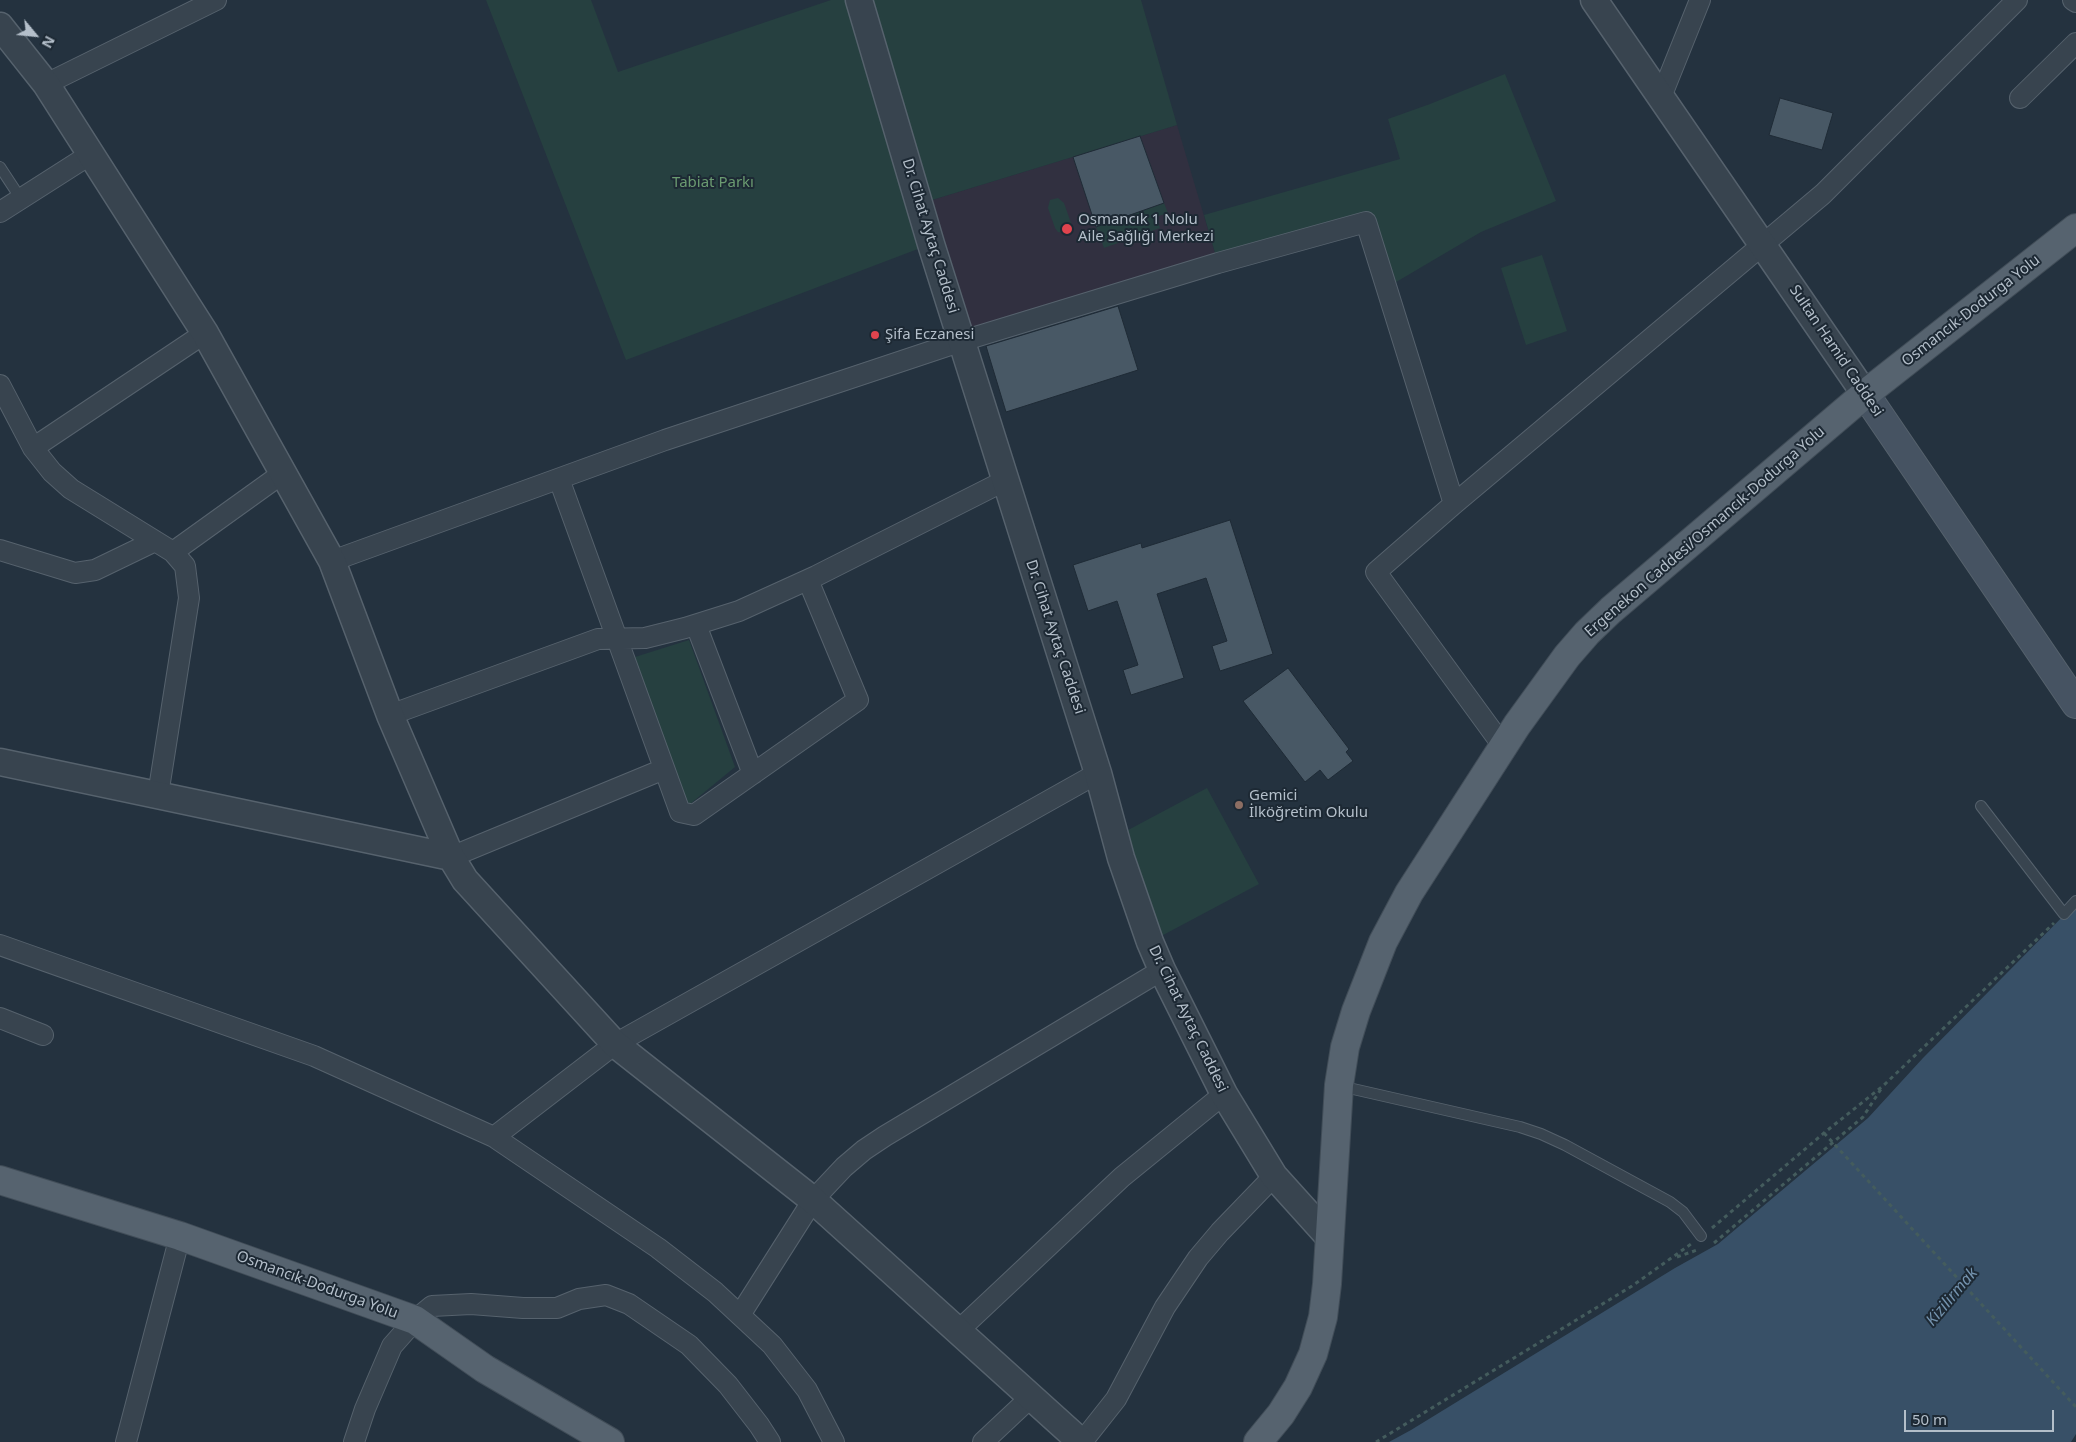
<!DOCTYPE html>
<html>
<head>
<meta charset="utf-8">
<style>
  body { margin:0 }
  #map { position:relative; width:2076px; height:1442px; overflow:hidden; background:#24323f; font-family:"Noto Sans",sans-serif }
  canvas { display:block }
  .north { position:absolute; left:10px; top:10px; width:50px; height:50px; -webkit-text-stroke:4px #1d2934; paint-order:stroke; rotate:118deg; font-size:14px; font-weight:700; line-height:20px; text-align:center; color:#b4bfca }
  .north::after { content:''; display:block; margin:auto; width:18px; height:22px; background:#b4bfca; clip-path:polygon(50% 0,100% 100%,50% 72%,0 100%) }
  .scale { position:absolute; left:1904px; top:1410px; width:150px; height:22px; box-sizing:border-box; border:2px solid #b4bfca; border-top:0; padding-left:6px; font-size:15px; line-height:18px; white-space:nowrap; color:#b4bfca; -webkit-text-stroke:4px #1d2934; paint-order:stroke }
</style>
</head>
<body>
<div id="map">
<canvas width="2076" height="1442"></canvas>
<div class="north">N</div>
<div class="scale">50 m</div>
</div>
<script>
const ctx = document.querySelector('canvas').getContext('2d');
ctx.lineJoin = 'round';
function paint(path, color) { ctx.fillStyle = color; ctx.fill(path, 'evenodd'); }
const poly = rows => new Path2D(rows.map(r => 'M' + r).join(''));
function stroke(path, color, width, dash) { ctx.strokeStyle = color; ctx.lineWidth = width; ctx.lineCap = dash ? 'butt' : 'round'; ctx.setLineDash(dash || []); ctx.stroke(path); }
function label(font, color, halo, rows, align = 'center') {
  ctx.font = font + ' "Noto Sans",sans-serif'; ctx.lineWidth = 4; ctx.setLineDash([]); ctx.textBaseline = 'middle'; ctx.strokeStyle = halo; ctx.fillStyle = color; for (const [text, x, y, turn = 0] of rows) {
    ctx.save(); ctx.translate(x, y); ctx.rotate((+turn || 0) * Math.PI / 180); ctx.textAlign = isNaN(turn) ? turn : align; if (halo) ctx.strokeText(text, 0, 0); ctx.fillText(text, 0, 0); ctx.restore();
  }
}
const medical = poly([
  [1177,125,1218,263,962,341,919,204]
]);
const green = poly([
  [486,0,591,0,618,72,831,0,1141,0,1177,125,919,204,931,244,626,360],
  [1505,74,1556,201,1481,232,1386,288,1366,222,1218,263,1204,215,1400,159,1388,119,1430,104],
  [1058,198,1064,203,1071,223,1070,228,1064,233,1058,232,1055,228,1048,208,1050,200],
  [1164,203,1168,213,1156,217,1160,228,1104,248,1096,227],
  [1542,255,1567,331,1526,345,1501,268],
  [689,640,735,767,690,804,685,801,635,657],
  [1207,788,1259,884,1150,942,1115,837]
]);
const water = poly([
  [2076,903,2076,1434,2071,1442,1389,1442,1411,1430,1675,1268,1718,1244,1868,1118,1923,1058]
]);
const building = poly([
  [1780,98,1833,113,1822,150,1769,135,1780,98],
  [1140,136,1164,203,1096,227,1073,157,1140,136],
  [1118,306,1138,370,1006,412,986,346,1118,306],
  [1230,520,1273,654,1220,671,1212,646,1227,641,1206,578,1157,594,1184,678,1131,695,1123,670,1138,665,1117,601,1088,611,1073,565,1141,543,1142,548,1230,520],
  [1288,668,1349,749,1346,752,1353,761,1328,780,1320,770,1305,782,1243,701,1288,668]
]);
const path = poly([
  [1712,1228,1824,1133,1884,1085,2054,923],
  [1714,1243,1863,1117,1881,1089],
  [1677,1257,1697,1250],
  [1376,1442,1632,1286,1691,1244]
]);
const service = poly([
  [0,167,21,199],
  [1981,806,2064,914,2076,901],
  [1340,1086,1520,1127,1541,1134,1565,1145,1670,1202,1683,1212,1701,1236]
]);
const minor = poly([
  [2073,0,2076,2],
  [46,84,216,0],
  [1661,97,1700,0],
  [2020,98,2076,43],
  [0,212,91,154],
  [0,385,33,448,52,472,71,489,173,552,185,566,189,598,158,795],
  [33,448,205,333],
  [559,479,680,812,694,815,858,700,808,580],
  [0,550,75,573,95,570,155,541],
  [173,552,283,473],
  [332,561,665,440,962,341,1218,263,1366,222,1454,504],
  [696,625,753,774],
  [390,715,598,639,645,638,685,628,739,611,816,576,1006,480],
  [1503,746,1376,572,1454,504,1823,194,2017,0],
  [451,857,664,769],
  [0,945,314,1056,494,1137,658,1248,715,1292,772,1345,807,1390,834,1442],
  [0,1018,43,1035],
  [494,1137,615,1044,1098,773],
  [740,1315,813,1200,844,1167,864,1150,885,1136,1162,970],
  [958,1331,1122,1177,1224,1094],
  [126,1442,180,1236],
  [354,1442,365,1409,392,1346,415,1320,432,1306,471,1304,523,1308,557,1308,579,1299,606,1295,629,1304,689,1345,728,1385,759,1425,770,1442],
  [983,1442,1031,1397],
  [1082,1442,1116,1399,1165,1307,1198,1258,1220,1232,1274,1176]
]);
const tertiary = poly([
  [859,0,931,244,1098,773,1121,858,1150,942,1162,970,1224,1094,1274,1176,1329,1237],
  [1594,0,1865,394],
  [0,26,46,84,205,333,332,561,390,715,451,857,465,880,615,1044,813,1200,1081,1442],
  [0,762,451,857]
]);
const secondary = poly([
  [1865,394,2076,704]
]);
const primary = poly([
  [0,1180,180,1236,415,1320,485,1369,610,1442],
  [1258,1442,1281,1414,1298,1387,1313,1354,1323,1317,1327,1284,1339,1085,1345,1047,1356,1011,1383,942,1409,893,1517,725,1567,656,1587,633,1611,610,1865,394,2076,228]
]);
const pathBridge = poly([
  [1824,1133,2076,1407]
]);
const markers = [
  [1067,229,6,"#e0444e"],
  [875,335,5,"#e0444e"],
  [1239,805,5,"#8d6e63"]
];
const parkNames = [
  ["Tabiat Parkı",713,183]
];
const poiNames = [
  ["Osmancık 1 Nolu",1078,220],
  ["Aile Sağlığı Merkezi",1078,237],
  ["Şifa Eczanesi",885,335],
  ["Gemici",1249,796],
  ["İlköğretim Okulu",1249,813]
];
const streetNames = [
  ["Dr. Cihat Aytaç Caddesi",930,236,73],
  ["Osmancık-Dodurga Yolu",1971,311,-38],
  ["Sultan Hamid Caddesi",1836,351,56],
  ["Ergenekon Caddesi/Osmancık-Dodurga Yolu",1705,532,-41],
  ["Dr. Cihat Aytaç Caddesi",1055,637,72],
  ["Dr. Cihat Aytaç Caddesi",1188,1019,64],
  ["Osmancık-Dodurga Yolu",317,1285,20]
];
const waterNames = [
  ["Kizilirmak",1952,1297,-50]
];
paint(medical, '#313040');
paint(green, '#264040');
paint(water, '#385067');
paint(building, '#485865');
stroke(building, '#1f2b36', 1);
stroke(service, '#56626d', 12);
stroke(minor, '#56626d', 22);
stroke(tertiary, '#56626d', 29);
stroke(secondary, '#56626d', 30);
stroke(primary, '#414d58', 30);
stroke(path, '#445c5d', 3, [4, 4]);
stroke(service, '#38444f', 10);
stroke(minor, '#38444f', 20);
stroke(tertiary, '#38444f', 26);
stroke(secondary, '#465362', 28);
stroke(primary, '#56636f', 28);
stroke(pathBridge, '#445c5d', 3, [4, 4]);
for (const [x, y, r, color] of markers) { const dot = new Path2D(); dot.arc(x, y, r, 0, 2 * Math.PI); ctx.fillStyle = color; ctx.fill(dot); stroke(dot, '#1d2934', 2); }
label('15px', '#6b9b71', '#1d2934', parkNames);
label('15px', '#b4bfca', '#1d2934', poiNames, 'left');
label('15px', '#b4bfca', '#1d2934', streetNames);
label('italic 16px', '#7493ae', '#1d2934', waterNames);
</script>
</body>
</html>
